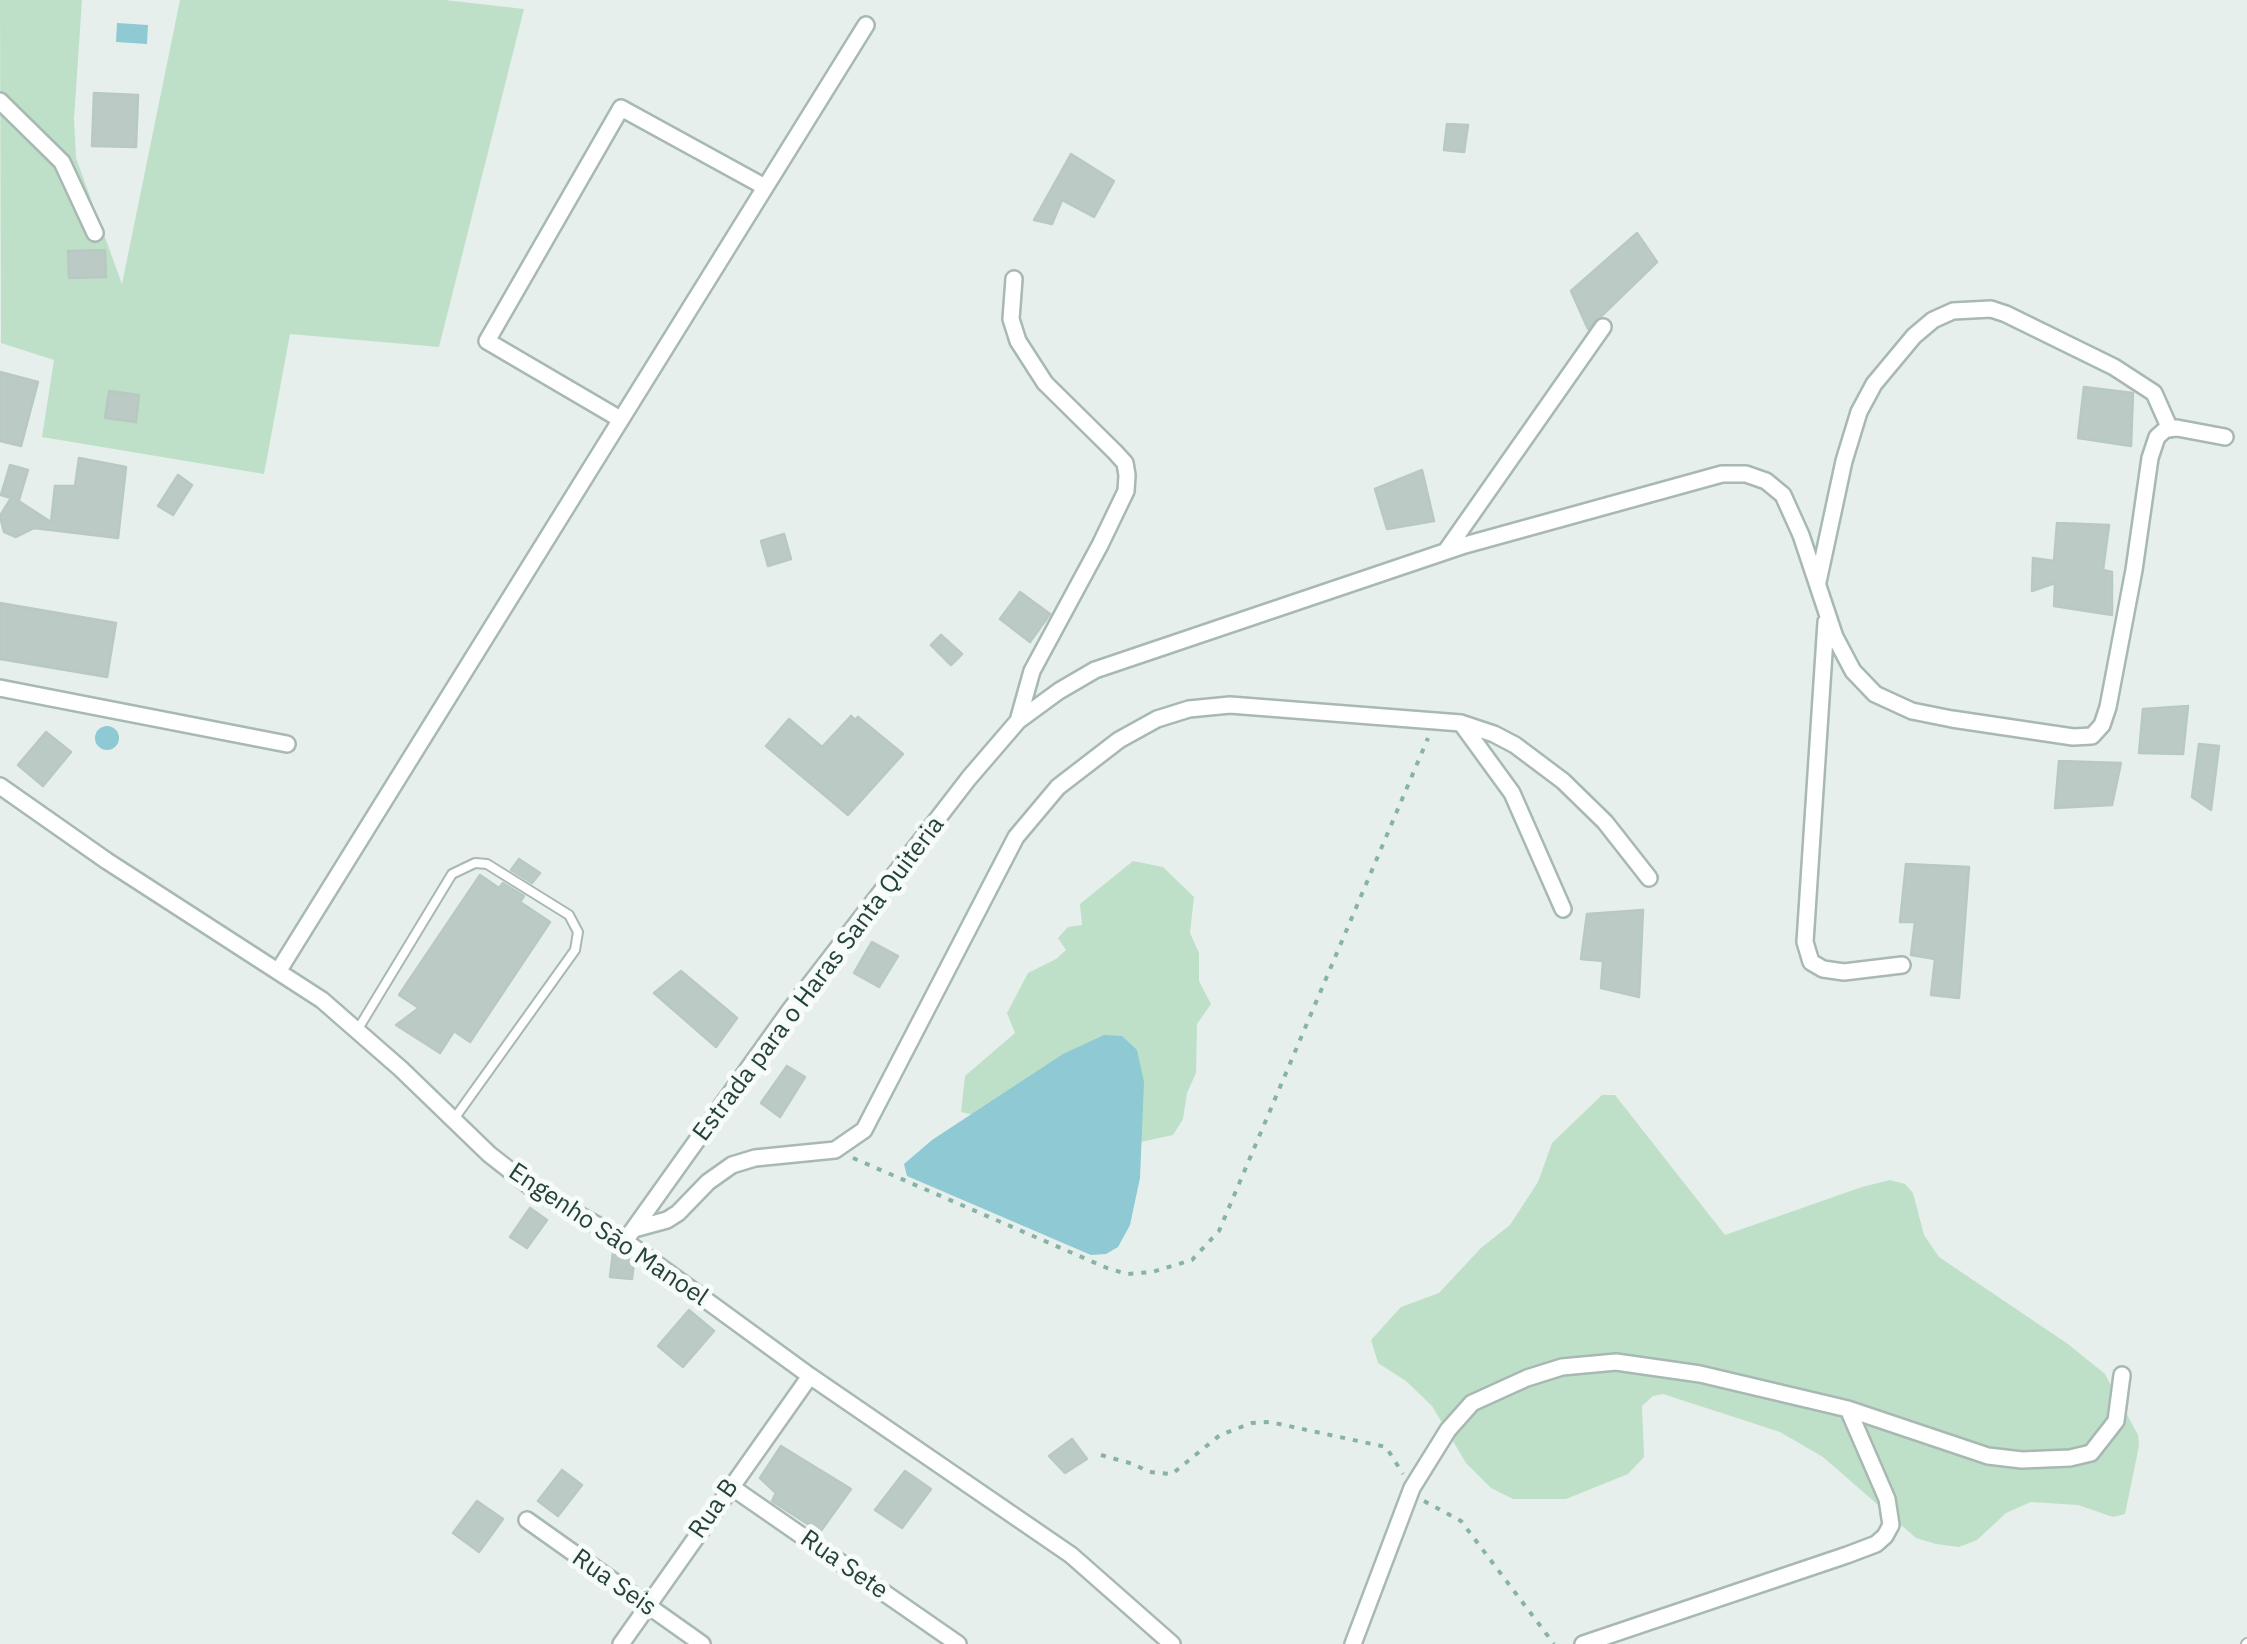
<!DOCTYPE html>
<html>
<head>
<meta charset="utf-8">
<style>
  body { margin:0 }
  canvas { display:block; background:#e6efeb }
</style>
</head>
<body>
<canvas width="2247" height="1644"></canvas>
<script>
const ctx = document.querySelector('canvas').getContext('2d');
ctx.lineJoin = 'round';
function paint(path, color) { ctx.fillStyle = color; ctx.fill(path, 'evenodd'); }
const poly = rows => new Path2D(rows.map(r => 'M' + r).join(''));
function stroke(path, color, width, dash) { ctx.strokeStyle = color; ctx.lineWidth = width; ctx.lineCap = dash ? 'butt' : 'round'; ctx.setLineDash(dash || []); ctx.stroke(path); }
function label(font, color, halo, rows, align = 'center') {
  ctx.font = font + ' "IBM Plex Sans",sans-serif'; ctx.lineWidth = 10; ctx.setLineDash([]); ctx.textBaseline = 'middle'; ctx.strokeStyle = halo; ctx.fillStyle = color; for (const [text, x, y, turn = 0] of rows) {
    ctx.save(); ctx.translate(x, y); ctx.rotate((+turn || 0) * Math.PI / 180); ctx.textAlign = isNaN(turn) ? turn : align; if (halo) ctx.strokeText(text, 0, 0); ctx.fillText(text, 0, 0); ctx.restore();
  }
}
const green = poly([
  [0,0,82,0,74,119,76,158,122,284,180,0,445,0,524,9,439,347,290,334,264,474,42,437,54,360,1,343],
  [1133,861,1163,867,1194,897,1190,933,1199,953,1199,981,1211,1004,1197,1024,1196,1073,1187,1093,1183,1119,1173,1135,1127,1145,1028,1078,974,1115,961,1112,965,1076,1015,1033,1007,1013,1028,973,1056,959,1066,950,1058,938,1068,927,1082,925,1080,904],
  [1602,1095,1615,1095,1725,1235,1862,1187,1890,1180,1905,1184,1913,1193,1924,1235,1939,1257,2068,1344,2105,1374,2138,1435,2139,1446,2125,1514,2113,1517,2078,1505,2031,1502,2006,1513,1977,1540,1959,1547,1936,1544,1916,1538,1823,1457,1780,1432,1663,1394,1653,1396,1642,1406,1644,1457,1628,1474,1566,1499,1513,1499,1491,1488,1466,1463,1432,1406,1406,1381,1378,1363,1371,1340,1401,1307,1439,1293,1481,1248,1510,1225,1538,1182,1552,1143]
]);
const water = poly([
  [117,23,148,25,147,44,116,42],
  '95 738a12 12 0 1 1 24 0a12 12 0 1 1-24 0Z',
  [1104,1035,1122,1036,1137,1050,1144,1082,1140,1178,1130,1225,1118,1247,1106,1254,1091,1255,907,1176,904,1164,932,1140,1063,1054]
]);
const building = poly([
  [94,93,138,95,136,147,92,146,94,93],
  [1447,124,1468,125,1464,152,1444,150,1447,124],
  [1071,154,1114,181,1094,217,1062,200,1052,224,1034,220,1071,154],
  [1637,233,1657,262,1588,329,1571,291,1637,233],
  [105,250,106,277,69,278,68,251,105,250],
  [0,372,38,382,21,446,0,441,0,372],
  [2084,387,2133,393,2131,446,2078,438,2084,387],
  [109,391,139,395,136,422,105,418,109,391],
  [79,458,126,467,118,538,34,528,16,537,4,532,0,516,11,498,1,495,10,465,28,470,19,500,14,498,51,522,55,486,75,486,79,458],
  [1422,470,1434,521,1387,529,1375,489,1422,470],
  [178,475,192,485,173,515,158,506,178,475],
  [2057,523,2109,525,2103,570,2112,572,2112,615,2054,606,2055,583,2032,591,2033,558,2054,561,2057,523],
  [784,534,791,559,768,566,761,541,784,534],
  [1020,592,1050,614,1030,642,1000,619,1020,592],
  [0,603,116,623,107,677,0,659,0,603],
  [941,635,962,654,951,665,931,645,941,635],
  [2188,706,2183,754,2139,753,2143,709,2188,706],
  [851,716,855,720,858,717,903,754,848,815,766,746,789,719,822,747,851,716],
  [46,732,71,752,43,786,18,765,46,732],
  [2199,744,2219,746,2211,810,2192,797,2199,744],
  [2059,761,2121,763,2112,805,2055,808,2059,761],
  [519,859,540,873,532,883,511,870,519,859],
  [1906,864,1969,867,1959,998,1931,995,1935,959,1911,955,1915,922,1900,922,1906,864],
  [480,875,499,888,503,883,524,896,520,902,550,922,470,1042,454,1031,440,1053,396,1025,419,1008,399,995,480,875],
  [1643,910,1639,997,1601,988,1603,961,1581,959,1587,914,1643,910],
  [872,942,898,956,879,987,854,973,872,942],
  [681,971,737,1018,716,1047,654,993,681,971],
  [787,1066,805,1077,780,1117,761,1103,787,1066],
  [530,1208,547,1220,527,1248,510,1237,530,1208],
  [613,1252,623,1254,634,1262,632,1279,610,1277,613,1252],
  [689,1310,714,1331,683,1367,658,1346,689,1310],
  [1072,1439,1087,1459,1065,1473,1049,1456,1072,1439],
  [781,1446,851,1489,820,1532,772,1501,776,1493,760,1478,781,1446],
  [562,1470,582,1485,558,1516,538,1501,562,1470],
  [905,1471,931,1489,902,1528,875,1510,905,1471],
  [477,1501,503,1519,479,1552,453,1533,477,1501]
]);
const path = poly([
  [853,1158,1107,1268,1127,1274,1152,1272,1192,1260,1219,1231,1428,738],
  [1101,1455,1133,1464,1149,1472,1172,1474,1220,1435,1252,1423,1270,1422,1386,1447,1403,1474],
  [1424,1501,1461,1521,1554,1644]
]);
const service = poly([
  [358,1029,452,874,475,863,487,864,569,915,578,932,575,950,454,1119],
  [2246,1644,2247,1643]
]);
const minor = poly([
  [0,101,62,162,95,233],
  [1014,279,1011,319,1018,341,1045,383,1115,452,1125,463,1127,475,1126,491,1100,545,1032,671,1018,721],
  [620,419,487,341,621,108,765,187],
  [1446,551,1603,327],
  [1818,582,1844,461,1859,412,1874,384,1914,336,1933,320,1953,311,1991,309,2006,314,2114,367,2154,393,2170,429],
  [1826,622,1805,942,1811,962,1823,969,1844,972,1902,965],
  [0,688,287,744],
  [1461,723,1512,793,1563,909],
  [0,786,107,861,322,1000,401,1069,489,1154,535,1190,625,1241,810,1376,1071,1555,1172,1644],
  [279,970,866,25],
  [634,1229,667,1220,678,1213,708,1182,732,1165,755,1158,835,1150,864,1130,1016,837,1058,787,1119,740,1157,719,1189,709,1230,705,1461,723,1494,734,1515,745,1563,781,1605,822,1649,878],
  [625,1241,790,1010,969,778,1018,721,1059,691,1095,670,1465,545,1722,474,1746,474,1766,481,1783,495,1801,535,1835,637,1853,671,1875,694,1912,711,1952,719,2073,737,2092,736,2102,725,2108,707,2134,570,2150,458,2157,437,2166,429,2177,428,2225,437],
  [730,1486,958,1644],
  [527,1520,702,1644],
  [621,1644,810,1376],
  [1353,1644,1412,1488,1448,1430,1472,1403,1527,1378,1562,1367,1616,1362,1700,1374,1848,1409,1988,1456,2022,1460,2070,1458,2091,1453,2116,1421,2122,1375],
  [1583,1644,1847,1555,1876,1544,1885,1536,1891,1525,1887,1499,1848,1409]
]);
const streetNames = [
  ["Estrada para o Haras Santa Quiteria",819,979,-53],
  ["Engenho São Manoel",608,1235,34],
  ["Rua B",714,1509,-55],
  ["Rua Sete",844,1565,35],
  ["Rua Seis",614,1583,35]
];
paint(green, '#bfe0c8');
paint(water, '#8ec9d4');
paint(building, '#bbcac4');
stroke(building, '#b8c9c2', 2.5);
stroke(service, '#a8b8b2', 12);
stroke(minor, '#a8b8b2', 20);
stroke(path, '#86b3a5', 4, [5, 8]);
stroke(service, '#fff', 8);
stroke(minor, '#fff', 15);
label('25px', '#24423a', '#f7fbf9', streetNames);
</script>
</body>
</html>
